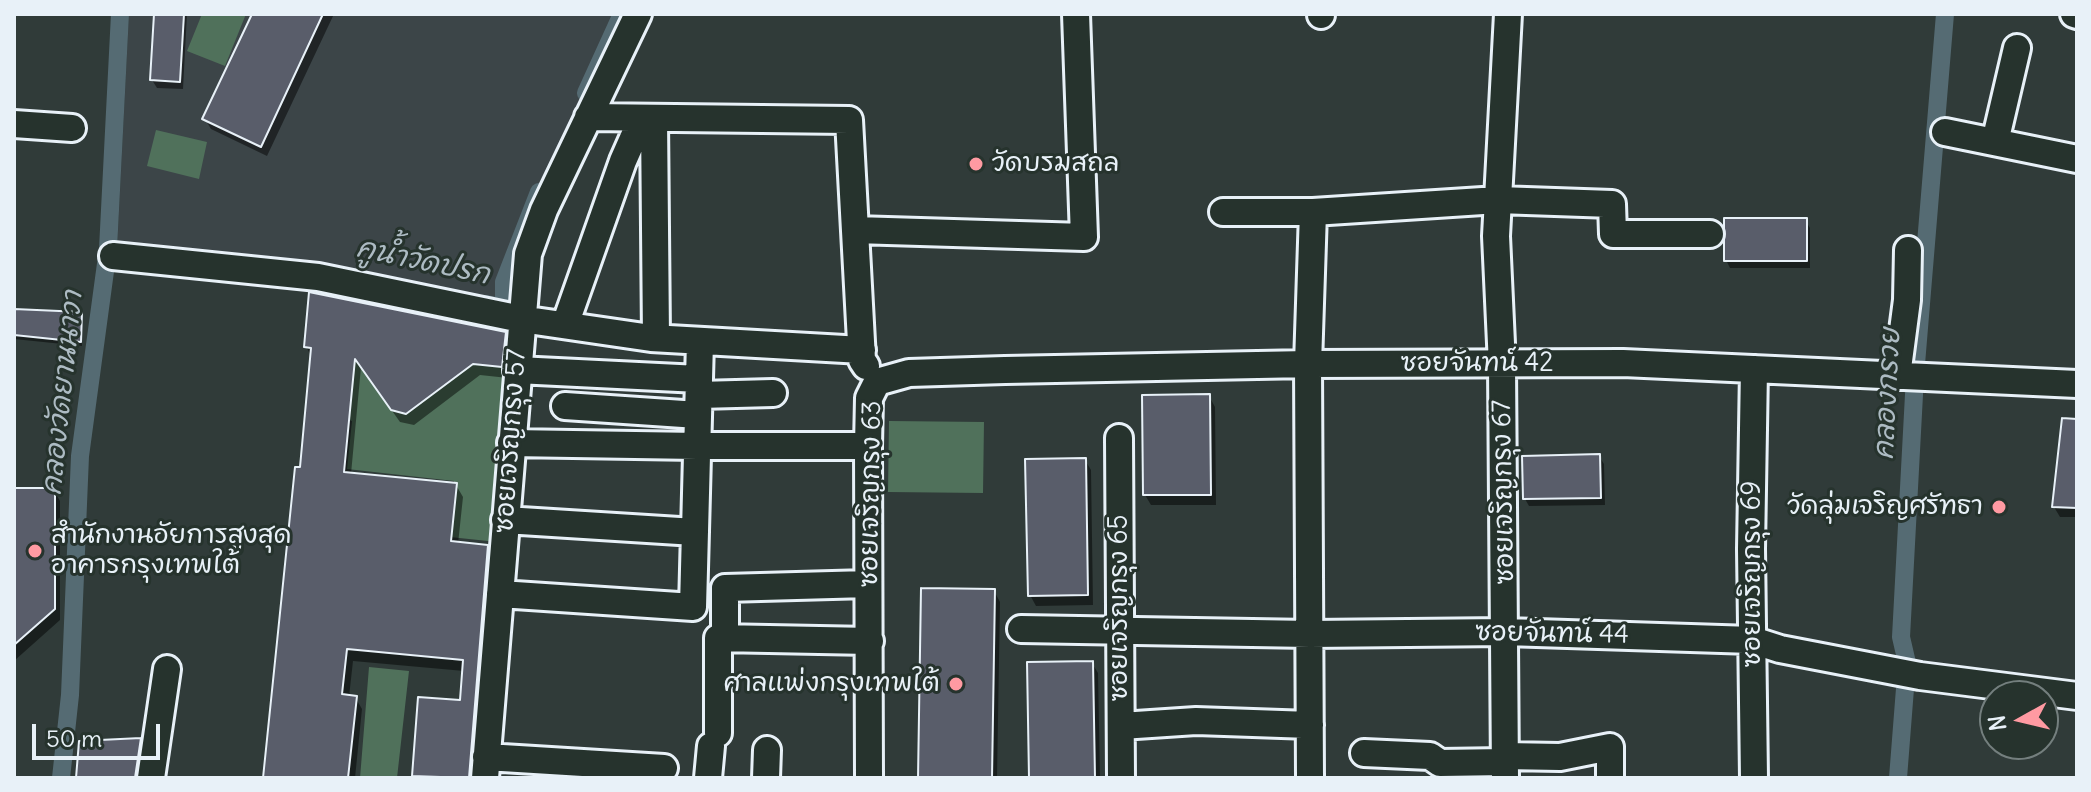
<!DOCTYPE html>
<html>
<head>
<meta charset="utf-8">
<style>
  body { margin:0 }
  #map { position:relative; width:2091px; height:792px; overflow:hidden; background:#303b39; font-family:Delius,sans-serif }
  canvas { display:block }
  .frame { position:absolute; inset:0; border:16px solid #e8f1f8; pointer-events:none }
  .north { position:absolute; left:1979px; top:680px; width:80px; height:80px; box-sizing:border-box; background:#26332d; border:2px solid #747f7e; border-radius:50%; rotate:262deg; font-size:22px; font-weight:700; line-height:32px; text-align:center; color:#e8f1f8 }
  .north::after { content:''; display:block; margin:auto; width:28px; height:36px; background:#ff9aa2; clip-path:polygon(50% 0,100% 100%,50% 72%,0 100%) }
  .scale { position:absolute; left:32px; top:724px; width:128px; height:36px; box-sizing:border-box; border:4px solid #e8f1f8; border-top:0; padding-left:10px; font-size:24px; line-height:28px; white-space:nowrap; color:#e8f1f8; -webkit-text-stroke:6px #26332d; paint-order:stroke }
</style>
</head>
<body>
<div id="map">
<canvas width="2091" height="792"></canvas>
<div class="frame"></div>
<div class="north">N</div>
<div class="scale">50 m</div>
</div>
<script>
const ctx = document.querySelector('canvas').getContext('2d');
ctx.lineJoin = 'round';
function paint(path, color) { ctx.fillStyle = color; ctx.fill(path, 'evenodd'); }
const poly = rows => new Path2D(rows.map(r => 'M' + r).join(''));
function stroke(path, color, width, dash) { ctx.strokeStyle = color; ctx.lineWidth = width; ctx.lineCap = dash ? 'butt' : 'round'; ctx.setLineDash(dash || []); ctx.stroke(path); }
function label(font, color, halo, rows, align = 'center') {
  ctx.font = font + ' Delius,"Playpen Sans Thai",sans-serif'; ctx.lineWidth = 6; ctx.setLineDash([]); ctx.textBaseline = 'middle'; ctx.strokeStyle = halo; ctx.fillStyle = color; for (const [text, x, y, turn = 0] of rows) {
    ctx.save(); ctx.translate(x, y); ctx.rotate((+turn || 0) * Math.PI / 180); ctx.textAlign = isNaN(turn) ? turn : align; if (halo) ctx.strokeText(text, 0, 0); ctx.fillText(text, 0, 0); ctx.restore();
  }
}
const built = poly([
  [129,14,621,14,533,200,504,279,498,312,117,251]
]);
const green = poly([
  [202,14,246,14,225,66,187,51],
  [156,130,207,142,199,179,147,166],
  [353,346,508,363,497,542,450,537,454,481,347,469,352,421,343,419],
  [889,421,984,422,983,493,888,492],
  [369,667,409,671,397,778,360,778]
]);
const shadow = poly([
  [156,14,187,14,183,89,157,88,152,80],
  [254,14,334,14,267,156,211,129,205,119],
  [1805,220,1810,228,1810,268,1730,268,1726,260],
  [14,311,81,314,82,346,14,339],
  [504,334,511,346,508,378,480,375,414,425,400,422,361,367,351,474,456,485,463,497,458,544,487,547,494,559,477,778,414,775,462,702,464,671,353,661,349,697,355,697,362,709,355,778,265,778,312,358,306,346],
  [1209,396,1215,407,1216,505,1151,505,1145,495],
  [2077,421,2077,517,2060,517,2054,507],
  [1599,456,1604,464,1605,505,1529,506,1525,499],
  [1085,460,1091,470,1093,605,1036,606,1030,595],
  [54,490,60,501,60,620,14,661,14,544],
  [994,591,1000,602,997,778,919,778],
  [1092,663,1098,673,1100,778,1031,778],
  [140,740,142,745,137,778,78,778]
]);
const canal = poly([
  [586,93,622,14],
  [486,304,504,308,504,282,539,192],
  [61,778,70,695,80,456,108,249,120,14],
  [1898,778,1907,663,1901,637,1915,376,1945,14]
]);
const building = poly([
  [154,14,184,14,180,82,150,80,154,14],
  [252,14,323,14,261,147,202,119,252,14],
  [1724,218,1807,218,1807,261,1724,261,1724,218],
  [309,292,506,332,502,367,473,364,406,414,391,410,355,359,344,472,457,483,451,541,488,545,469,778,412,776,418,697,460,700,463,660,347,649,342,694,357,696,348,778,263,778,295,467,300,467,311,348,304,347,309,292],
  [14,309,82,312,81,342,14,335,14,309],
  [1210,394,1211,495,1143,495,1142,395,1210,394],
  [2062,418,2077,419,2077,508,2052,507,2062,418],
  [1600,454,1601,498,1523,499,1522,456,1600,454],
  [1086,458,1088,595,1028,596,1025,459,1086,458],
  [14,488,55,488,55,609,14,645,14,488],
  [921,588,995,589,992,778,918,778,921,588],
  [1093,661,1095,778,1029,778,1027,662,1093,661],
  [141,738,135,778,76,778,79,741,141,738]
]);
const minor = poly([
  [1321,14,1321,15],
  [2074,14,2077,15],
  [588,117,849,120,862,360,866,366],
  [654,118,656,338],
  [14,124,72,128],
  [1945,132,2077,159],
  [1995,142,2017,48],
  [1223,212,1313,212,1498,200,1612,204,1613,234,1710,234],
  [855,230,1084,237,1076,14],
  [113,256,318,277,521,319,651,338,862,350],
  [565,325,623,161,642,118],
  [1754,369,1751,549,1754,778],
  [517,370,699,379],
  [1897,376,1907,300,1908,250],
  [877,382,909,373,1005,370,1308,364,1623,363,2077,384],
  [699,395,773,393],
  [565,406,698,415],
  [1119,438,1121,778],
  [511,443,697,446],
  [703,446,868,446],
  [505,520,695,532],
  [500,594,693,607,700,341],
  [1021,629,1310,634,1506,632,1752,640,1780,649,1920,676,2077,696],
  [725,635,725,588,868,584],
  [1121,726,1196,721,1310,725],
  [718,733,718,638,870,641],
  [1364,753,1430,756,1440,763,1505,762],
  [1505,756,1560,757,1610,747,1610,778],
  [486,757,664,768],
  [151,778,167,669],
  [485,778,528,254,544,210,638,14],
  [708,778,711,746],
  [766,778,767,750],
  [869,778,868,446,869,398,877,382],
  [1310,778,1308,364,1313,212],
  [1505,778,1502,365,1496,236,1508,14]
]);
const markers = [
  [976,164,8,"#ff9aa2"],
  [1999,507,8,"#ff9aa2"],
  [35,551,8,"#ff9aa2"],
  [956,684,8,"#ff9aa2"]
];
const poiNames = [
  ["วัดบรมสถล",992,164],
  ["วัดลุ่มเจริญศรัทธา",1983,507,"right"],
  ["สำนักงานอัยการสูงสุด",51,536],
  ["อาคารกรุงเทพใต้",51,566],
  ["ศาลแพ่งกรุงเทพใต้",940,684,"right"]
];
const streetNames = [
  ["ซอยจันทน์ 42",1477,364],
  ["ซอยเจริญกรุง 57",511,441,-86],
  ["ซอยเจริญกรุง 67",1504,492,-91],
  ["ซอยเจริญกรุง 63",871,494,-89],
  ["ซอยเจริญกรุง 69",1753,574,-90],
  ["ซอยเจริญกรุง 65",1120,608,-90],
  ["ซอยจันทน์ 44",1552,634,1]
];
const waterNames = [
  ["คูน้ำวัดปรก",423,262,12],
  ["คลองวัดยานนาวา",63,393,-84],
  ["คลองกรวย",1888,394,-87]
];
paint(built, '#3c4548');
paint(green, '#50715b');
paint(shadow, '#0007');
stroke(canal, '#556b73', 18);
paint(building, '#595d6a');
stroke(building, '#e8f1f8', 2);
stroke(minor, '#e8f1f8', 32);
stroke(minor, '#26332d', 26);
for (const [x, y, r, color] of markers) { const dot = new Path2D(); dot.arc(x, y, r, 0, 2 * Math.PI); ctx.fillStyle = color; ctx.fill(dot); stroke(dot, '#26332d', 3); }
label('26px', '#e8f1f8', '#26332d', poiNames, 'left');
label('26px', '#e8f1f8', '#26332d', streetNames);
label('italic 28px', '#adbbc3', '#26332d', waterNames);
</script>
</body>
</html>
